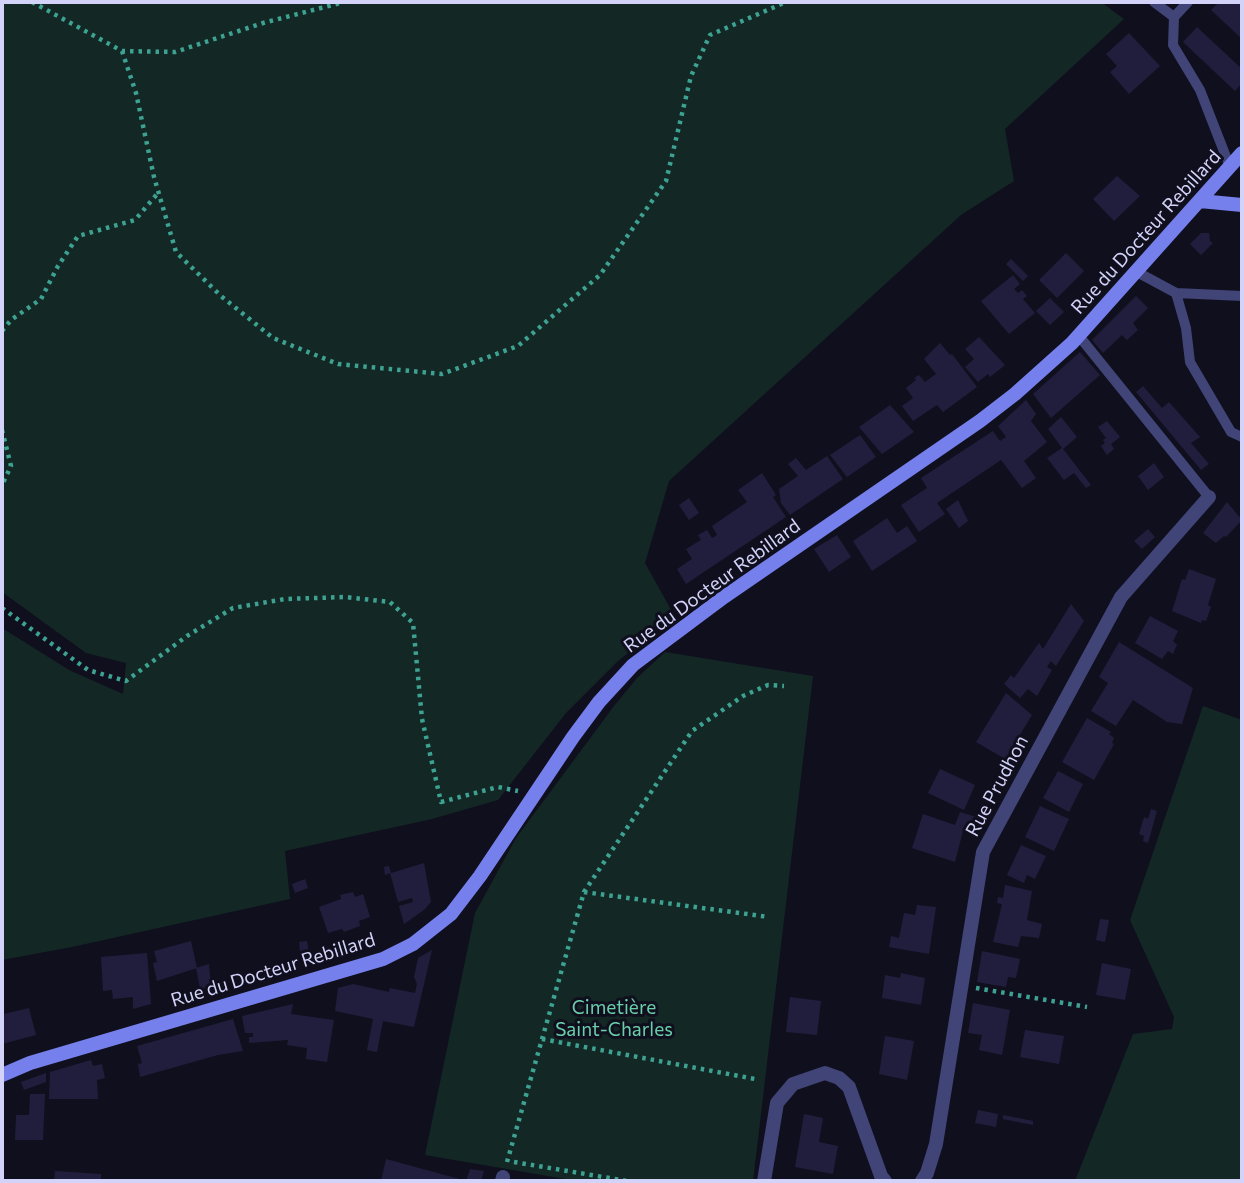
<!DOCTYPE html>
<html>
<head>
<meta charset="utf-8">
<style>
  body { margin:0 }
  #map { position:relative; width:1244px; height:1183px; overflow:hidden; background:#100f1e; font-family:Commissioner,sans-serif }
  canvas { display:block }
  .frame { position:absolute; inset:0; border:4px solid #d3d3f9; pointer-events:none }
</style>
</head>
<body>
<div id="map">
<canvas width="1244" height="1183"></canvas>
<div class="frame"></div>
</div>
<script>
const ctx = document.querySelector('canvas').getContext('2d');
ctx.lineJoin = 'round';
function paint(path, color) { ctx.fillStyle = color; ctx.fill(path, 'evenodd'); }
const poly = rows => new Path2D(rows.map(r => 'M' + r).join(''));
function stroke(path, color, width, dash) { ctx.strokeStyle = color; ctx.lineWidth = width; ctx.lineCap = dash ? 'butt' : 'round'; ctx.setLineDash(dash || []); ctx.stroke(path); }
function label(font, color, halo, rows, align = 'center') {
  ctx.font = font + ' Commissioner,sans-serif'; ctx.lineWidth = 6; ctx.setLineDash([]); ctx.textBaseline = 'middle'; ctx.strokeStyle = halo; ctx.fillStyle = color; for (const [text, x, y, turn = 0] of rows) {
    ctx.save(); ctx.translate(x, y); ctx.rotate((+turn || 0) * Math.PI / 180); ctx.textAlign = isNaN(turn) ? turn : align; if (halo) ctx.strokeText(text, 0, 0); ctx.fillText(text, 0, 0); ctx.restore();
  }
}
const green = poly([
  [2,2,1101,2,1124,19,1005,129,1014,181,961,215,669,481,645,563,674,615,617,662,566,713,498,800,432,819,285,851,290,899,72,947,2,960,2,628,69,670,123,694,126,663,86,653,2,592],
  [665,652,813,676,753,1181,577,1181,425,1155,475,913,516,838,614,706,637,678],
  [1203,706,1242,720,1242,1181,1075,1181,1133,1034,1172,1029,1174,1017,1130,920]
]);
const building = poly([
  [1219,2,1242,2,1242,39,1211,10],
  [1197,27,1242,69,1242,83,1235,91,1183,42],
  [1129,33,1160,66,1129,94,1110,72,1117,66,1106,54],
  [1117,176,1140,196,1114,221,1093,199],
  [1201,233,1209,233,1210,241,1213,243,1201,255,1190,244],
  [1066,253,1084,271,1057,298,1039,280],
  [1011,259,1028,276,1023,281,1006,264],
  [1013,275,1020,284,1014,289,1018,293,1022,290,1027,296,1023,299,1035,313,1009,334,981,301],
  [1136,296,1148,308,1133,323,1138,330,1127,340,1122,335,1103,353,1092,340],
  [1050,298,1064,312,1050,325,1036,311],
  [979,337,1005,365,990,377,988,374,978,382,965,367,974,359,965,349],
  [940,343,950,355,952,354,977,387,943,412,937,405,913,421,902,406,913,398,906,388,916,380,914,378,919,375,925,382,936,374,924,359],
  [1080,352,1100,375,1051,418,1033,394],
  [1143,386,1162,408,1169,402,1200,437,1191,443,1209,464,1201,470,1136,392],
  [1026,400,1036,414,1031,421,1047,442,1024,461,1036,478,1022,488,1001,460,937,503,945,514,919,532,901,505,927,488,921,478,993,431,1000,441,1006,437,998,426],
  [890,405,914,432,882,454,859,427],
  [1061,417,1077,437,1063,449,1091,485,1086,488,1074,473,1064,480,1047,458,1062,448,1048,429],
  [1107,421,1120,437,1111,444,1114,449,1107,455,1101,446,1105,443,1103,440,1106,438,1098,427],
  [860,435,876,457,847,477,830,455],
  [827,456,843,479,790,515,781,503,779,489,798,476,788,464,796,458,806,470],
  [1154,463,1164,477,1148,490,1138,476],
  [762,473,776,495,773,497,786,517,686,584,677,569,692,559,686,549,701,540,698,535,707,530,712,538,717,535,712,526,747,502,738,490],
  [689,498,699,513,689,520,679,505],
  [958,500,968,521,959,528,946,509],
  [1227,502,1242,520,1226,537,1224,536,1216,543,1203,533],
  [887,518,897,533,907,526,917,541,872,571,853,541],
  [1148,529,1155,537,1142,549,1134,541],
  [837,535,851,557,829,572,814,549],
  [1189,569,1216,579,1208,605,1211,607,1206,621,1202,620,1201,623,1172,611,1182,579,1185,580],
  [1071,604,1084,621,1056,666,1051,661,1047,667,1052,670,1037,696,1028,689,1020,698,1004,684,1011,675,1014,678,1039,643,1043,649],
  [1150,616,1178,631,1173,641,1177,645,1173,654,1168,651,1162,659,1135,643],
  [1119,642,1193,688,1182,724,1167,722,1133,700,1116,726,1091,711,1108,683,1099,677],
  [1006,693,1032,715,1005,759,976,742],
  [1087,718,1111,732,1109,734,1114,738,1112,743,1114,744,1094,780,1062,762],
  [940,769,975,785,964,810,928,793],
  [1058,771,1083,784,1069,812,1043,798],
  [1040,806,1069,819,1054,851,1025,837],
  [1151,809,1157,811,1148,843,1143,841,1144,836,1139,834,1144,817,1148,819],
  [960,812,983,819,976,832,964,827,955,862,912,848,923,814,955,825],
  [1021,845,1046,856,1035,879,1027,875,1024,883,1007,875],
  [424,863,431,902,424,910,404,924,399,906,413,902,412,898,398,902,390,873,385,875,384,867,389,866,391,873],
  [305,879,308,888,295,893,292,884],
  [1005,885,1032,891,1027,920,1042,924,1039,938,1021,936,1018,947,993,942,1002,904,997,903,998,897,1003,898],
  [353,892,355,897,363,894,370,917,359,921,360,926,344,932,342,929,328,933,319,907,341,899,340,895],
  [917,905,936,907,929,954,889,947,891,936,899,938,904,913,915,915],
  [1100,919,1109,920,1105,942,1096,940],
  [191,941,197,968,157,981,153,963,157,962,154,951],
  [307,941,310,958,301,961,299,942],
  [432,950,414,1027,383,1021,377,1052,367,1050,373,1019,335,1011,338,988,353,984,389,992,390,988,415,993,417,984,414,977,418,958],
  [982,951,1020,959,1016,978,1008,977,1006,987,977,982],
  [147,953,151,1004,133,1009,133,997,113,999,112,990,103,991,101,957],
  [1102,963,1131,969,1125,1000,1096,995],
  [209,964,211,986,200,989,196,968],
  [901,973,925,978,921,1005,882,998,885,975,900,978],
  [790,997,821,1001,817,1035,786,1032],
  [973,1003,1010,1010,1002,1055,979,1050,982,1035,968,1033],
  [293,1004,291,1014,334,1020,327,1062,306,1059,307,1048,287,1045,288,1040,249,1043,249,1037,253,1037,253,1033,245,1033,242,1016],
  [29,1008,36,1035,2,1044,2,1009,4,1014],
  [233,1019,243,1051,218,1055,140,1077,138,1064,142,1063,137,1046],
  [1025,1030,1064,1036,1059,1064,1020,1057],
  [885,1036,914,1041,907,1080,879,1074],
  [91,1060,93,1066,102,1064,105,1078,97,1080,98,1099,49,1099,50,1072],
  [46,1073,46,1082,24,1090,21,1082],
  [30,1094,45,1094,43,1140,15,1140,16,1115,29,1115],
  [978,1110,998,1114,996,1127,975,1123],
  [804,1114,823,1118,819,1142,838,1146,833,1174,795,1167],
  [1003,1115,1033,1121,1033,1125,1003,1119],
  [386,1159,463,1180,463,1181,381,1181],
  [470,1169,484,1171,481,1181,466,1181],
  [55,1171,101,1174,101,1181,54,1181]
]);
const path = poly([
  [32,2,122,51,175,52,263,23,344,2],
  [122,51,136,93,154,177,176,252,221,296,273,338,338,364,442,374,518,346,600,275,666,181,691,76,710,35,786,2],
  [2,331,11,320,41,299,58,266,78,236,135,220,158,193],
  [2,430,11,466,2,485],
  [2,608,88,670,126,681,187,636,233,608,285,599,345,597,390,602,413,623,422,719,441,802,498,787,518,791],
  [584,892,769,917],
  [976,988,1087,1007],
  [542,1039,755,1079],
  [507,1162,584,892,692,731,743,696,768,685,784,686],
  [514,1162,627,1181]
]);
const lane = poly([
  [1154,2,1174,17],
  [1188,2,1174,17,1173,45,1200,90,1230,167],
  [1137,272,1176,293,1242,296],
  [1176,293,1186,328,1190,362,1231,432,1242,437],
  [1079,336,1209,497]
]);
const street = poly([
  [502,1181,503,1177],
  [764,1181,777,1103,793,1084,825,1073,839,1078,849,1087,881,1176,885,1181],
  [922,1181,927,1173,936,1144,983,852,1121,597,1209,497]
]);
const secondary = poly([
  [1200,201,1242,205],
  [2,1075,30,1063,383,959,413,944,451,914,480,876,573,737,599,702,633,665,724,597,980,421,1015,394,1072,343,1242,153]
]);
const streetNames = [
  ["Rue du Docteur Rebillard",1146,232,-48],
  ["Rue du Docteur Rebillard",712,586,-36],
  ["Rue Prudhon",997,786,-62],
  ["Rue du Docteur Rebillard",273,970,-17]
];
const parkNames = [
  ["Cimetière",614,1008],
  ["Saint-Charles",614,1030]
];
paint(green, '#132725');
paint(building, '#211e3d');
stroke(path, '#3da292', 4.5, [3.5, 5]);
stroke(lane, '#404477', 10);
stroke(street, '#404477', 14);
stroke(secondary, '#7680ec', 14);
label('19px', '#d3d3f9', '#100f1e', streetNames);
label('19px', '#69cfab', '#100f1e', parkNames);
</script>
</body>
</html>
